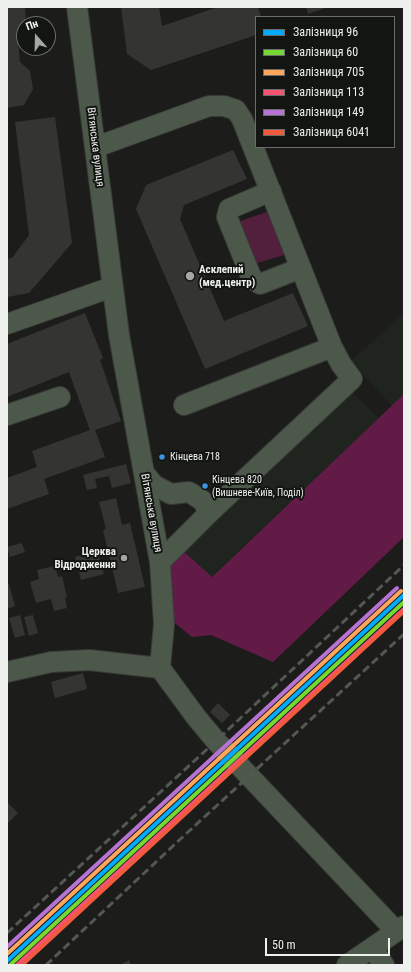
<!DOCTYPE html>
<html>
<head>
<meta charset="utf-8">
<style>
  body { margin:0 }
  #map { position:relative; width:411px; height:972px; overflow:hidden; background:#1c1d1b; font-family:"Roboto Condensed",sans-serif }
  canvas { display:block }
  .frame { position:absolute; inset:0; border:8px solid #eff1ee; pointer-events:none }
  .legend { position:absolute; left:255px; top:16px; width:140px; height:132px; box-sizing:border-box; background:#121511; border:1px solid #6a6d69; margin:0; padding:5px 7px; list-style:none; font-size:12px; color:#eff1ee }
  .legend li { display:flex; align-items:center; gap:8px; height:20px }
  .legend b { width:20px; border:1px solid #6a6d69 }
  .north { position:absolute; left:16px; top:16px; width:40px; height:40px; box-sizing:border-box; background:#121511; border:1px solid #6a6d69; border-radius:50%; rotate:340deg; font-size:11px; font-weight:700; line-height:16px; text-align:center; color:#eff1ee }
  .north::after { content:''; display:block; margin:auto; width:14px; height:18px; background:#a5a7a4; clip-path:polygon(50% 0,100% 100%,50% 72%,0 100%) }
  .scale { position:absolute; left:265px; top:938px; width:125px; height:18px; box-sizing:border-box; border:2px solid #eff1ee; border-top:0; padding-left:5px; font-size:12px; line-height:14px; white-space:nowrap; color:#eff1ee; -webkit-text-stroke:3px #121511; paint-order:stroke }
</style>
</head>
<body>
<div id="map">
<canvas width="411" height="972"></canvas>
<div class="frame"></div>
<ul class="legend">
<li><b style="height:5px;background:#0af"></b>Залізниця 96</li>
<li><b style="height:5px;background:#74d930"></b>Залізниця 60</li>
<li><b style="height:5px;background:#ffa55c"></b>Залізниця 705</li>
<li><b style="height:5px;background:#f65372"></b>Залізниця 113</li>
<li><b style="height:5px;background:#b673d3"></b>Залізниця 149</li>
<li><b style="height:5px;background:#f25a40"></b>Залізниця 6041</li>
</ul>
<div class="north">Пн</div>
<div class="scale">50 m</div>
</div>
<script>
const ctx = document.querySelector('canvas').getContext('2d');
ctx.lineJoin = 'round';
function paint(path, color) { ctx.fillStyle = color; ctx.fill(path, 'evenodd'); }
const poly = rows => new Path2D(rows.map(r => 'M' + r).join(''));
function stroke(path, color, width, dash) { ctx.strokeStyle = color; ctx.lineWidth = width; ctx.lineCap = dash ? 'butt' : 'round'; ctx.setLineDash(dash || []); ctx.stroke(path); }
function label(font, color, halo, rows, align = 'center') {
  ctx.font = font + ' "Roboto Condensed",sans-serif'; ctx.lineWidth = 4; ctx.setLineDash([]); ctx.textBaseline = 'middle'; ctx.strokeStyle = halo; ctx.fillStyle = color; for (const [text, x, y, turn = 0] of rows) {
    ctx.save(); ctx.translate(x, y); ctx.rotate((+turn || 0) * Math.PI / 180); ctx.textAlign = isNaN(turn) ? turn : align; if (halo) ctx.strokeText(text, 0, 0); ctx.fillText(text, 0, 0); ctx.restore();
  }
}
const built = poly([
  [404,313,404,394,392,406,351,361],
  [352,392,379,418,211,577,182,550]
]);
const green = poly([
  [273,210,291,253,257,263,250,258,239,231,240,221]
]);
const forest = poly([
  [404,394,404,537,273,662,211,635,192,637,170,619,164,563,182,550,212,577]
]);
const building = poly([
  [7,7,25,7,26,24,24,24,17,33,20,62,30,71,33,89,24,105,7,108],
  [121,7,159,7,162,26,218,7,258,7,261,17,256,17,256,35,151,70,127,54],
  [306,7,328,7,308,14],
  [55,117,72,243,29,293,7,297,7,259,12,258,29,235,15,122],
  [233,150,247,179,184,205,180,219,224,321,293,293,308,326,205,369,136,209,146,185],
  [85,313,103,358,100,360,121,421,95,430,105,457,44,479,49,494,7,509,7,478,37,467,32,451,90,430,69,372,7,397,7,344],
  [126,464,131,483,112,488,109,476,95,479,97,488,87,490,83,475],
  [116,498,122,525,130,523,145,587,118,593,103,530,106,529,99,502],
  [22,543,25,552,10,557,7,547],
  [97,551,104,574,81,580,75,557],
  [55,566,58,577,62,576,67,597,65,597,67,608,54,611,51,599,36,603,30,582,39,579,37,570],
  [9,584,15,606,7,609,7,585],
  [20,615,25,635,15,638,9,618],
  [33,615,38,633,29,636,24,617],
  [83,673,87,689,55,698,51,682],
  [218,703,230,715,222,723,210,712],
  [7,802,18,813,7,824],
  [129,960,131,965,120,965]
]);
const minor = poly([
  [77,7,119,335,160,562,164,624,160,668,196,717,216,741,396,931],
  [96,147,209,106,224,106,236,110,242,119,332,347,341,364,352,379,209,513,160,562],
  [271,191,229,209,227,217,252,279,260,284,301,268],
  [7,324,112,287],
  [184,405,332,347],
  [7,415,60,397],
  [144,473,154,485,171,494,189,492,203,501,209,513],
  [7,672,51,662,89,660,160,668],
  [372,948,384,965],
  [347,965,404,926]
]);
const rail = poly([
  [7,933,216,741,404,565],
  [46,965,188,832,404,634]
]);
const rail1 = poly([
  [7,961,404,595]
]);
const rail2 = poly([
  [10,965,404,602]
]);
const rail3 = poly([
  [7,954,401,591]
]);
const rail4 = poly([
  [17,965,404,609]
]);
const rail5 = poly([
  [7,947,397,588]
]);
const rail6 = poly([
  [22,965,404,611]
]);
const markers = [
  [190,276,5,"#a5a7a4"],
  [162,457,3.5,"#4094de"],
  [205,486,3.5,"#4094de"],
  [124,558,4,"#a5a7a4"]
];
const busNames = [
  ["Кінцева 718",170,457],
  ["Кінцева 820",212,480],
  ["(Вишневе-Київ, Поділ)",212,493]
];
const streetNames = [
  ["Вітянська вулиця",95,147,83],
  ["Вітянська вулиця",151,513,80]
];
const poiNames = [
  ["Асклепий",199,270],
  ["(мед.центр)",199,283],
  ["Церква",116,552,"right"],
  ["Відродження",116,565,"right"]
];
paint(built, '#1f251e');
paint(green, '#521f3d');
paint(forest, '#621b47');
paint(building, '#343533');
stroke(minor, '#3a3b39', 22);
stroke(minor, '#4c584a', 20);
stroke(rail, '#535852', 3, [8, 4]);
stroke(rail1, '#0af', 4);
stroke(rail2, '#74d930', 4);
stroke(rail3, '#ffa55c', 4);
stroke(rail4, '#f65372', 4);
stroke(rail5, '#b673d3', 4);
stroke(rail6, '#f25a40', 4);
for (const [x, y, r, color] of markers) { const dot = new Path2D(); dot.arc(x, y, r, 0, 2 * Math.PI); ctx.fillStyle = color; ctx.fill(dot); stroke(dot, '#121511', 1.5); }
label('10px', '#eff1ee', '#121511', busNames, 'left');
label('11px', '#eff1ee', '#121511', streetNames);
label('bold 11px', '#eff1ee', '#121511', poiNames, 'left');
</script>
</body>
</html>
